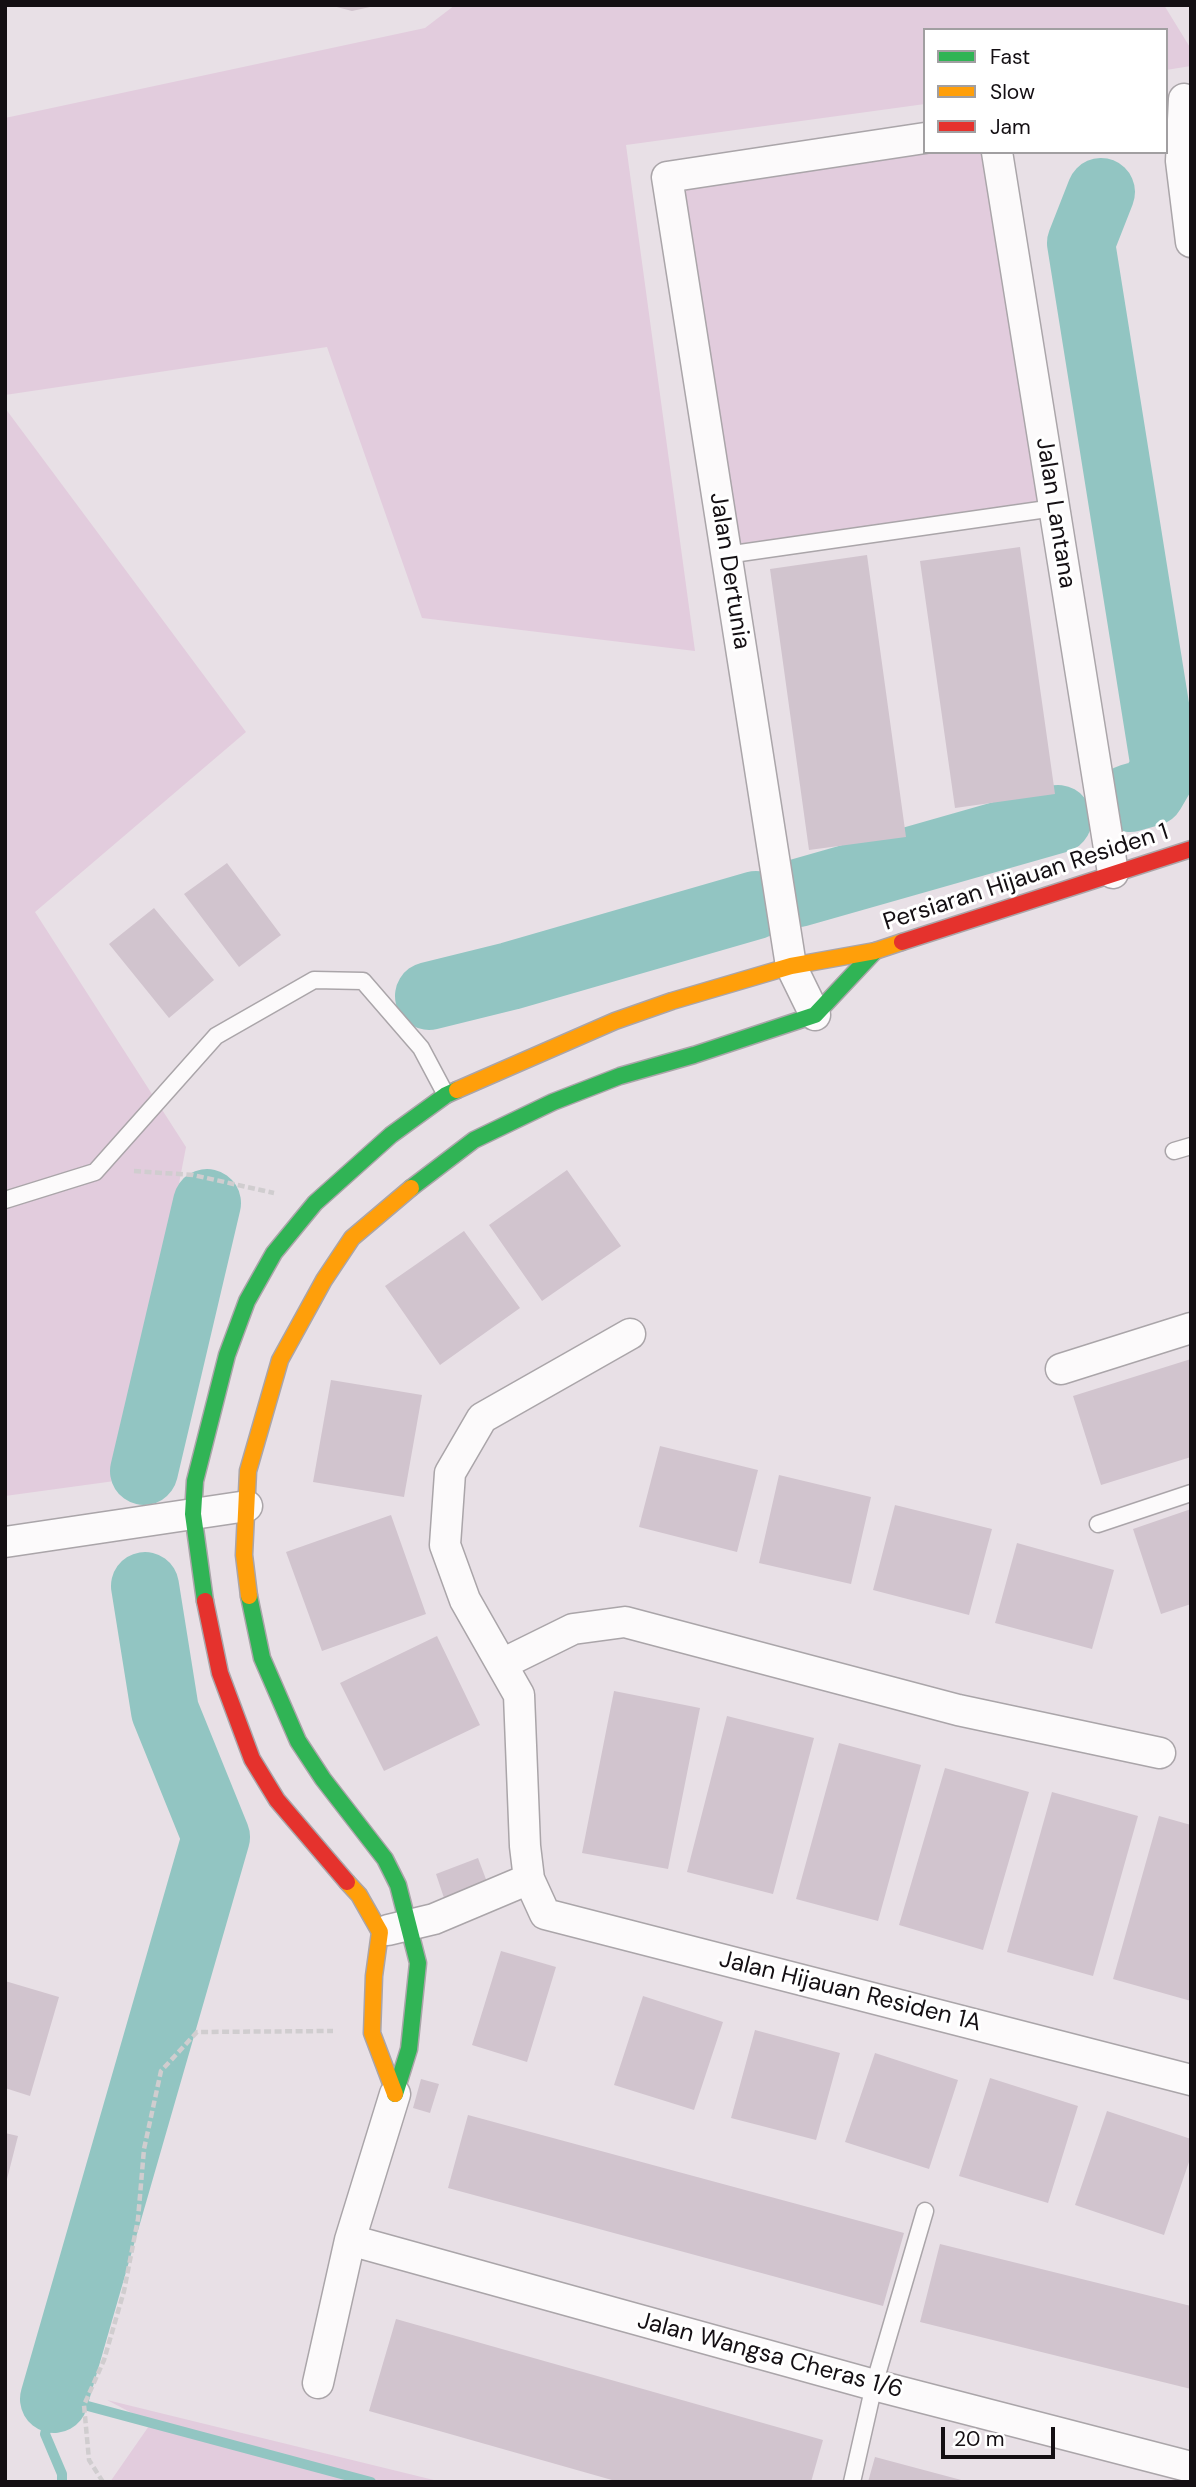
<!DOCTYPE html>
<html>
<head>
<meta charset="utf-8">
<style>
  body { margin:0 }
  #map { position:relative; width:1196px; height:2487px; overflow:hidden; background:#e8e0e6; font-family:"DM Sans",sans-serif }
  canvas { display:block }
  .frame { position:absolute; inset:0; border:7px solid #140f13; pointer-events:none }
  .legend { position:absolute; left:923px; top:28px; width:245px; height:126px; box-sizing:border-box; background:#fff; border:2px solid #a19fa1; margin:0; padding:9px 12px; list-style:none; font-size:21px; color:#140f13 }
  .legend li { display:flex; align-items:center; gap:14px; height:35px }
  .legend b { width:35px; border:2px solid #a19fa1 }
  .scale { position:absolute; left:941px; top:2427px; width:114px; height:32px; box-sizing:border-box; border:4px solid #140f13; border-top:0; padding-left:9px; font-size:21px; line-height:24px; white-space:nowrap; color:#140f13; -webkit-text-stroke:5px #fff; paint-order:stroke }
</style>
</head>
<body>
<div id="map">
<canvas width="1196" height="2487"></canvas>
<div class="frame"></div>
<ul class="legend">
<li><b style="height:9px;background:#30b455"></b>Fast</li>
<li><b style="height:9px;background:#ff9f0a"></b>Slow</li>
<li><b style="height:9px;background:#e5322d"></b>Jam</li>
</ul>
<div class="scale">20 m</div>
</div>
<script>
const ctx = document.querySelector('canvas').getContext('2d');
ctx.lineJoin = 'round';
function paint(path, color) { ctx.fillStyle = color; ctx.fill(path, 'evenodd'); }
const poly = rows => new Path2D(rows.map(r => 'M' + r).join(''));
function stroke(path, color, width, dash) { ctx.strokeStyle = color; ctx.lineWidth = width; ctx.lineCap = dash ? 'butt' : 'round'; ctx.setLineDash(dash || []); ctx.stroke(path); }
function label(font, color, halo, rows, align = 'center') {
  ctx.font = font + ' "DM Sans",sans-serif'; ctx.lineWidth = 6; ctx.setLineDash([]); ctx.textBaseline = 'middle'; ctx.strokeStyle = halo; ctx.fillStyle = color; for (const [text, x, y, turn = 0] of rows) {
    ctx.save(); ctx.translate(x, y); ctx.rotate((+turn || 0) * Math.PI / 180); ctx.textAlign = isNaN(turn) ? turn : align; if (halo) ctx.strokeText(text, 0, 0); ctx.fillText(text, 0, 0); ctx.restore();
  }
}
const green = poly([
  [455,5,1164,5,1191,49,1191,66,1166,70,1166,30,925,30,925,104,626,145,695,651,422,618,327,347,5,395,5,118,425,28],
  [925,152,986,152,1039,501,739,544,680,186],
  [5,408,246,732,35,912,186,1147,122,1480,5,1496],
  [107,2400,442,2482,110,2482,151,2423]
]);
const stream = poly([
  [62,2482,62,2474,45,2434,54,2399,84,2405,371,2482]
]);
const river = poly([
  [1101,192,1081,243,1165,768,1151,792,1130,798],
  [798,893,1058,819],
  [429,996,510,976,756,905],
  [144,1471,207,1203],
  [54,2399,216,1837,165,1711,145,1586]
]);
const building = poly([
  [379,5,352,11,333,6,333,5],
  [1020,547,1055,794,955,808,920,561],
  [867,555,906,837,809,850,770,569],
  [227,863,281,935,239,967,184,894],
  [154,908,214,980,169,1018,109,944],
  [567,1170,621,1246,542,1301,489,1225],
  [464,1231,520,1308,440,1365,385,1286],
  [1191,1359,1191,1457,1101,1485,1073,1396],
  [331,1380,422,1395,404,1497,313,1482],
  [660,1446,758,1470,737,1552,639,1527],
  [779,1475,871,1497,851,1584,759,1563],
  [895,1505,992,1529,969,1615,873,1590],
  [1191,1509,1191,1604,1161,1614,1133,1529],
  [391,1515,426,1614,322,1651,286,1552],
  [1017,1543,1114,1570,1092,1649,995,1623],
  [437,1636,480,1725,384,1771,340,1683],
  [614,1691,700,1708,668,1869,582,1853],
  [727,1716,814,1738,773,1894,687,1872],
  [839,1743,921,1765,878,1921,796,1899],
  [945,1768,1029,1792,983,1950,899,1925],
  [1052,1792,1138,1816,1093,1976,1007,1952],
  [1159,1816,1191,1825,1191,2001,1113,1979],
  [478,1858,487,1882,444,1898,436,1874],
  [501,1951,556,1967,527,2062,472,2045],
  [5,1981,59,1997,30,2096,5,2088],
  [643,1996,723,2022,694,2110,614,2085],
  [755,2030,840,2053,816,2140,731,2118],
  [875,2053,958,2080,929,2169,845,2142],
  [990,2078,1078,2106,1048,2203,959,2176],
  [421,2079,439,2084,430,2113,413,2108],
  [1107,2111,1191,2139,1191,2156,1164,2235,1075,2205],
  [468,2115,904,2233,883,2306,448,2188],
  [5,2133,18,2136,6,2183,5,2183],
  [940,2244,1191,2306,1191,2389,920,2322],
  [396,2319,823,2440,811,2482,619,2482,369,2411],
  [875,2457,965,2481,965,2482,868,2482]
]);
const path = poly([
  [134,1171,193,1175,274,1193],
  [103,2482,89,2460,84,2405,104,2360,124,2291,138,2219,144,2149,161,2071,197,2032,333,2031]
]);
const lane = poly([
  [726,555,1054,508],
  [1174,1151,1191,1146],
  [5,1200,95,1172,216,1036,314,980,363,981,421,1048,446,1095],
  [1098,1524,1191,1493],
  [852,2482,874,2385,925,2211]
]);
const street = poly([
  [1184,99,1181,161,1191,242],
  [997,152,1113,873],
  [815,1015,791,966,667,177,925,138],
  [630,1334,482,1418,450,1473,445,1545,465,1600,519,1695,525,1846,529,1879,545,1914,1191,2080],
  [1061,1369,1191,1328],
  [5,1542,247,1506],
  [502,1664,573,1629,625,1622,958,1710,1160,1753],
  [388,1930,434,1919,529,1879],
  [350,2240,874,2385,1191,2467],
  [318,2383,350,2240,395,2094]
]);
const fast = poly([
  [411,1188,474,1140,553,1102,620,1076,694,1055,815,1015,875,951],
  [249,1596,262,1658,298,1741,323,1779,385,1859,398,1885,418,1963,409,2049,395,2094],
  [205,1601,193,1514,195,1481,227,1355,247,1301,274,1253,315,1203,391,1135,446,1095,457,1090]
]);
const slow = poly([
  [457,1090,615,1021,672,1001,791,966,875,951,902,942],
  [249,1596,244,1555,248,1471,280,1360,324,1280,352,1238,411,1188],
  [347,1882,359,1895,380,1932,374,1976,372,2033,395,2094]
]);
const jam = poly([
  [902,942,1191,849],
  [205,1601,220,1673,252,1759,277,1800,347,1882]
]);
const streetNames = [
  ["Jalan Lantana",1055,513,81],
  ["Jalan Dertunia",729,571,81],
  ["Persiaran Hijauan Residen 1",1026,878,-18],
  ["Jalan Hijauan Residen 1A",850,1992,14],
  ["Jalan Wangsa Cheras 1/6",770,2356,15]
];
paint(green, '#e2ccdd');
stroke(stream, '#92c5c2', 10);
stroke(river, '#92c5c2', 68);
paint(building, '#d1c4ce');
stroke(lane, '#aaa5a9', 19);
stroke(street, '#aaa5a9', 33);
stroke(fast, '#aaa5a9', 19);
stroke(slow, '#aaa5a9', 19);
stroke(jam, '#aaa5a9', 19);
stroke(path, '#d0cdcf', 4.5, [7, 3.5]);
stroke(lane, '#fcfafb', 16);
stroke(street, '#fcfafb', 30);
stroke(fast, '#30b455', 16);
stroke(slow, '#ff9f0a', 16);
stroke(jam, '#e5322d', 16);
label('24px', '#140f13', '#fff', streetNames);
</script>
</body>
</html>
